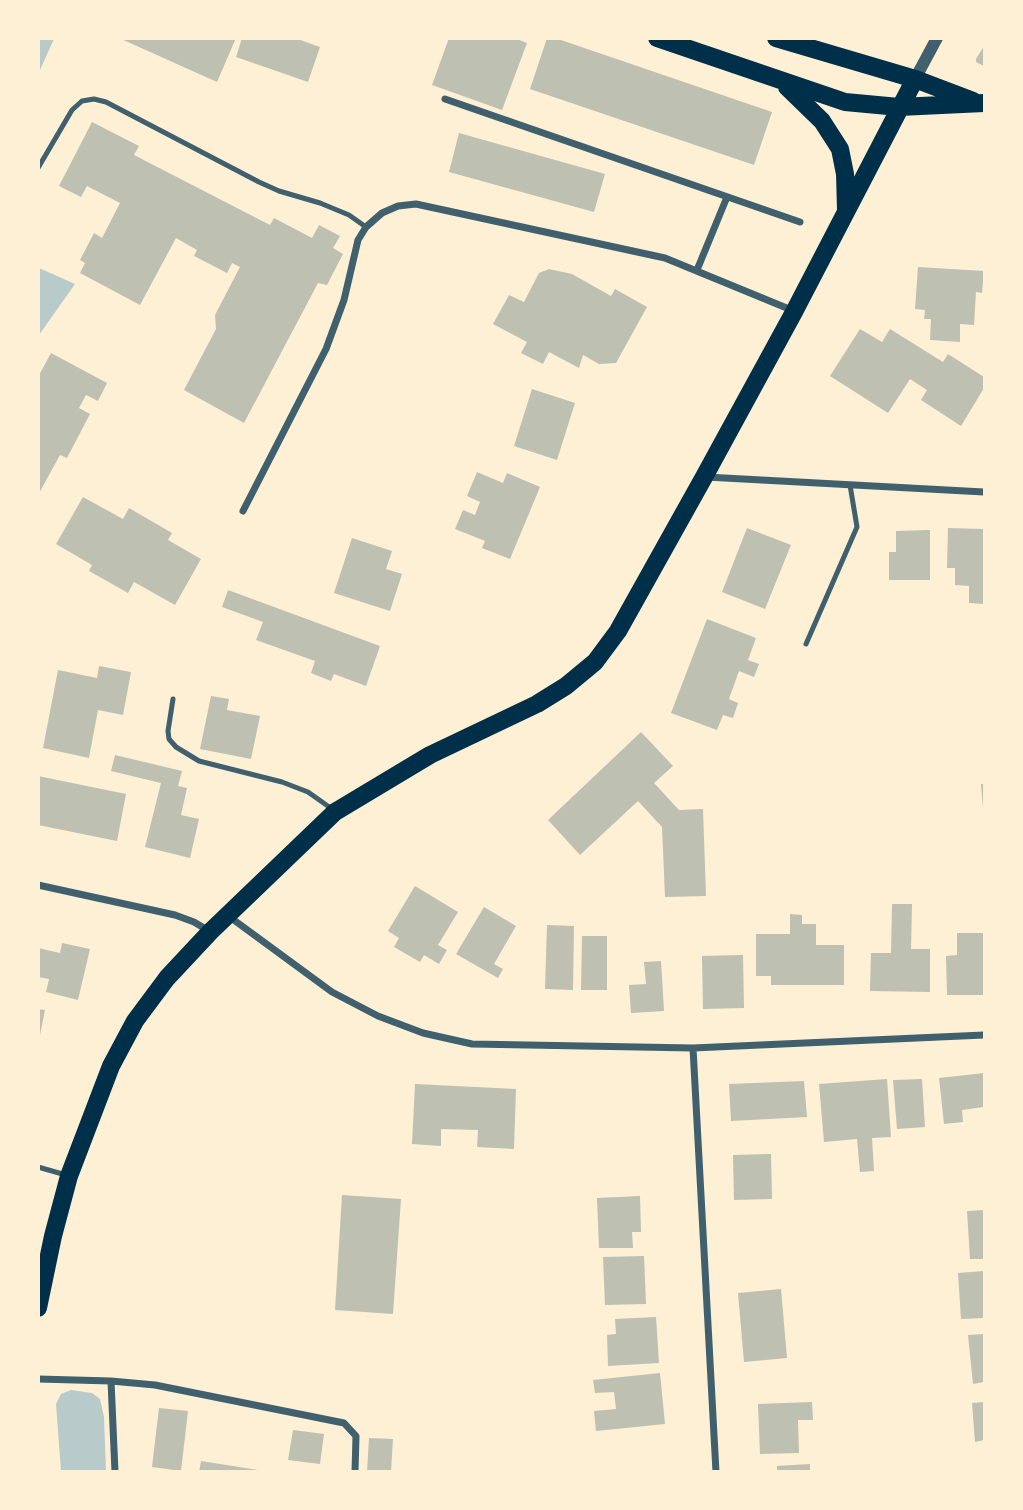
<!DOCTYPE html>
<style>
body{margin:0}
#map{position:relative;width:1023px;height:1510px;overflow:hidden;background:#fdf0d5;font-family:"Sofia Sans Condensed",sans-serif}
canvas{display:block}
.frame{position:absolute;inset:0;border:40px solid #fdf0d5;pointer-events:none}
</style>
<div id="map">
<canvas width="1023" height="1510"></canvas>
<div class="frame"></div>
</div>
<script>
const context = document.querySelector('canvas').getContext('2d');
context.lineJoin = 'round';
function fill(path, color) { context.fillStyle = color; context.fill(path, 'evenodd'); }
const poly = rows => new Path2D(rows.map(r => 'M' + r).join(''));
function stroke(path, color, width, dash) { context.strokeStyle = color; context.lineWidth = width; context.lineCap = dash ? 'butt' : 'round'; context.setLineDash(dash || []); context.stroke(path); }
fill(poly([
 [39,38,54,39,39,72,38,39],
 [39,268,75,284,39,335],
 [71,1390,92,1393,100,1399,104,1417,106,1471,61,1471,56,1404,61,1394]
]), '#b9caca');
fill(poly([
 [119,38,236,38,217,82],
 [242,38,295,38,320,47,308,82,236,57],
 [449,38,514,38,527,43,502,110,432,85],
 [547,38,555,38,772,112,754,165,530,89],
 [984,46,984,66,976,62,976,59],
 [92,122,139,146,134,155,270,225,274,218,312,238,319,225,340,236,333,248,343,254,327,285,318,283,244,423,184,390,216,329,215,315,240,267,232,263,227,273,194,256,197,250,176,238,140,305,80,273,85,263,80,260,94,233,102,238,120,203,87,186,81,197,59,186],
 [459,133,605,174,594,212,449,172],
 [918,267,984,271,982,293,976,292,974,325,960,324,960,342,930,340,931,319,924,319,925,310,915,309],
 [549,269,572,274,611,296,615,289,647,307,616,363,599,364,583,355,579,368,549,352,543,364,521,353,527,342,493,324,509,295,524,302,539,273],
 [860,329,882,342,890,329,943,362,948,354,984,377,984,388,961,426,921,400,927,390,910,379,888,413,830,376],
 [51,353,107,383,98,401,86,395,79,408,90,414,67,458,60,455,38,495,38,377],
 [532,389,575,403,557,460,514,446],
 [477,472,503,483,507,473,540,487,510,559,482,548,485,541,455,529,463,510,475,515,480,502,467,496],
 [83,497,123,519,129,508,172,533,168,540,201,559,175,605,134,582,128,593,89,571,92,565,56,544],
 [747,528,791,545,765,609,722,592],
 [948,528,984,529,984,604,969,603,969,586,955,585,955,568,947,568],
 [930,530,930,580,889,580,889,552,896,552,896,531],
 [352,538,392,551,386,569,402,574,390,611,334,593],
 [228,590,380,646,366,686,334,674,331,681,311,673,315,661,256,640,263,622,222,607],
 [707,619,756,638,748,660,759,664,754,677,739,671,729,699,738,703,733,718,723,715,717,730,671,713],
 [99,666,131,672,123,715,98,710,89,758,43,748,58,670,97,678],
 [211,696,229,699,227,710,260,716,251,759,200,749],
 [641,732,673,766,654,783,679,810,703,809,706,896,665,897,662,827,638,801,580,855,548,820],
 [115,755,182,771,178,786,187,788,181,815,199,819,190,858,145,847,161,783,111,771],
 [38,776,126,794,117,841,38,825],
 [981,784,984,784,984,809,983,809],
 [415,886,458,912,438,945,447,950,439,964,424,955,420,962,394,947,399,938,388,931],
 [892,904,912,904,911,949,930,949,930,992,870,991,871,953,891,953],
 [484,907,516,926,494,964,503,969,498,978,456,954],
 [790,914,802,915,802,924,816,924,816,945,844,945,844,985,771,985,771,976,756,976,756,934,790,934],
 [547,925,574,926,573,990,545,989],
 [957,933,984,933,984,995,947,995,946,956,957,955],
 [582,936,607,936,607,990,581,990],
 [62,943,90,949,78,1000,46,992,49,979,38,977,38,948,60,953],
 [743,955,744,1008,703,1009,702,956],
 [661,961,664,1011,631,1013,629,985,646,984,644,962],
 [38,1009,45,1010,40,1035,38,1035],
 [984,1073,984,1107,962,1110,963,1122,944,1124,939,1078],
 [887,1079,891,1137,872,1138,874,1171,860,1172,857,1139,824,1142,819,1084],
 [922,1079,925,1127,897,1129,893,1080],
 [804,1081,807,1117,731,1121,729,1084],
 [415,1084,516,1089,514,1149,477,1147,478,1130,441,1129,441,1146,412,1144],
 [771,1154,772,1199,734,1200,733,1155],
 [342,1195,401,1199,393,1314,335,1310],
 [640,1196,641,1232,632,1232,633,1248,599,1248,597,1198],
 [984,1210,984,1259,970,1259,967,1211],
 [644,1256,646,1304,605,1305,603,1257],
 [984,1271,984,1318,961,1319,958,1273],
 [781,1289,787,1358,744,1362,738,1293],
 [656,1317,659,1363,608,1366,607,1335,616,1334,615,1319],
 [984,1334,984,1382,973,1384,968,1335],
 [660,1373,665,1424,596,1431,594,1411,616,1409,614,1392,595,1393,593,1380],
 [812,1402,813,1420,798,1420,799,1453,760,1454,758,1404],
 [984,1402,984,1440,975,1442,972,1403],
 [159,1408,188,1411,181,1471,152,1467],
 [293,1430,324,1434,320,1464,288,1460],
 [369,1438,393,1439,391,1472,367,1472],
 [201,1461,258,1470,258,1472,199,1472],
 [810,1464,810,1472,777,1472,777,1466]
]), '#bec0b2');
stroke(poly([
 [38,168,72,110,82,101,94,99,106,102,259,182,279,191,320,203,349,215,366,227],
 [806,644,857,527,850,485],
 [173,699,168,731,169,739,176,747,199,761,282,782,308,792,332,809],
 [38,1167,66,1175]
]), '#3f606c', 5);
stroke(poly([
 [445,99,800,222],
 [697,270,727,197],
 [706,477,984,492],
 [243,511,326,349,344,300,358,240,366,227,382,213,398,206,416,204,665,258,794,311],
 [38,885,175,915,194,922,209,931],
 [227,915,332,992,378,1016,423,1033,472,1044,693,1048,984,1035],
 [693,1048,716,1472],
 [38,1379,111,1381,155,1385,344,1423,356,1436,355,1472],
 [111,1381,115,1472]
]), '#3f606c', 7);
stroke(poly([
 [915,79,937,38]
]), '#3f606c', 12);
stroke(poly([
 [657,38,845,102,899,107,984,103],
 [776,38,915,79,973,101],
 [787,87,822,121,840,149,845,174,846,210],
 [38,1308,53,1236,69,1176,111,1066,135,1021,167,978,210,932,335,812,430,755,537,704,566,686,595,662,618,631,704,477,794,312,915,79]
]), '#003049', 18);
</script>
